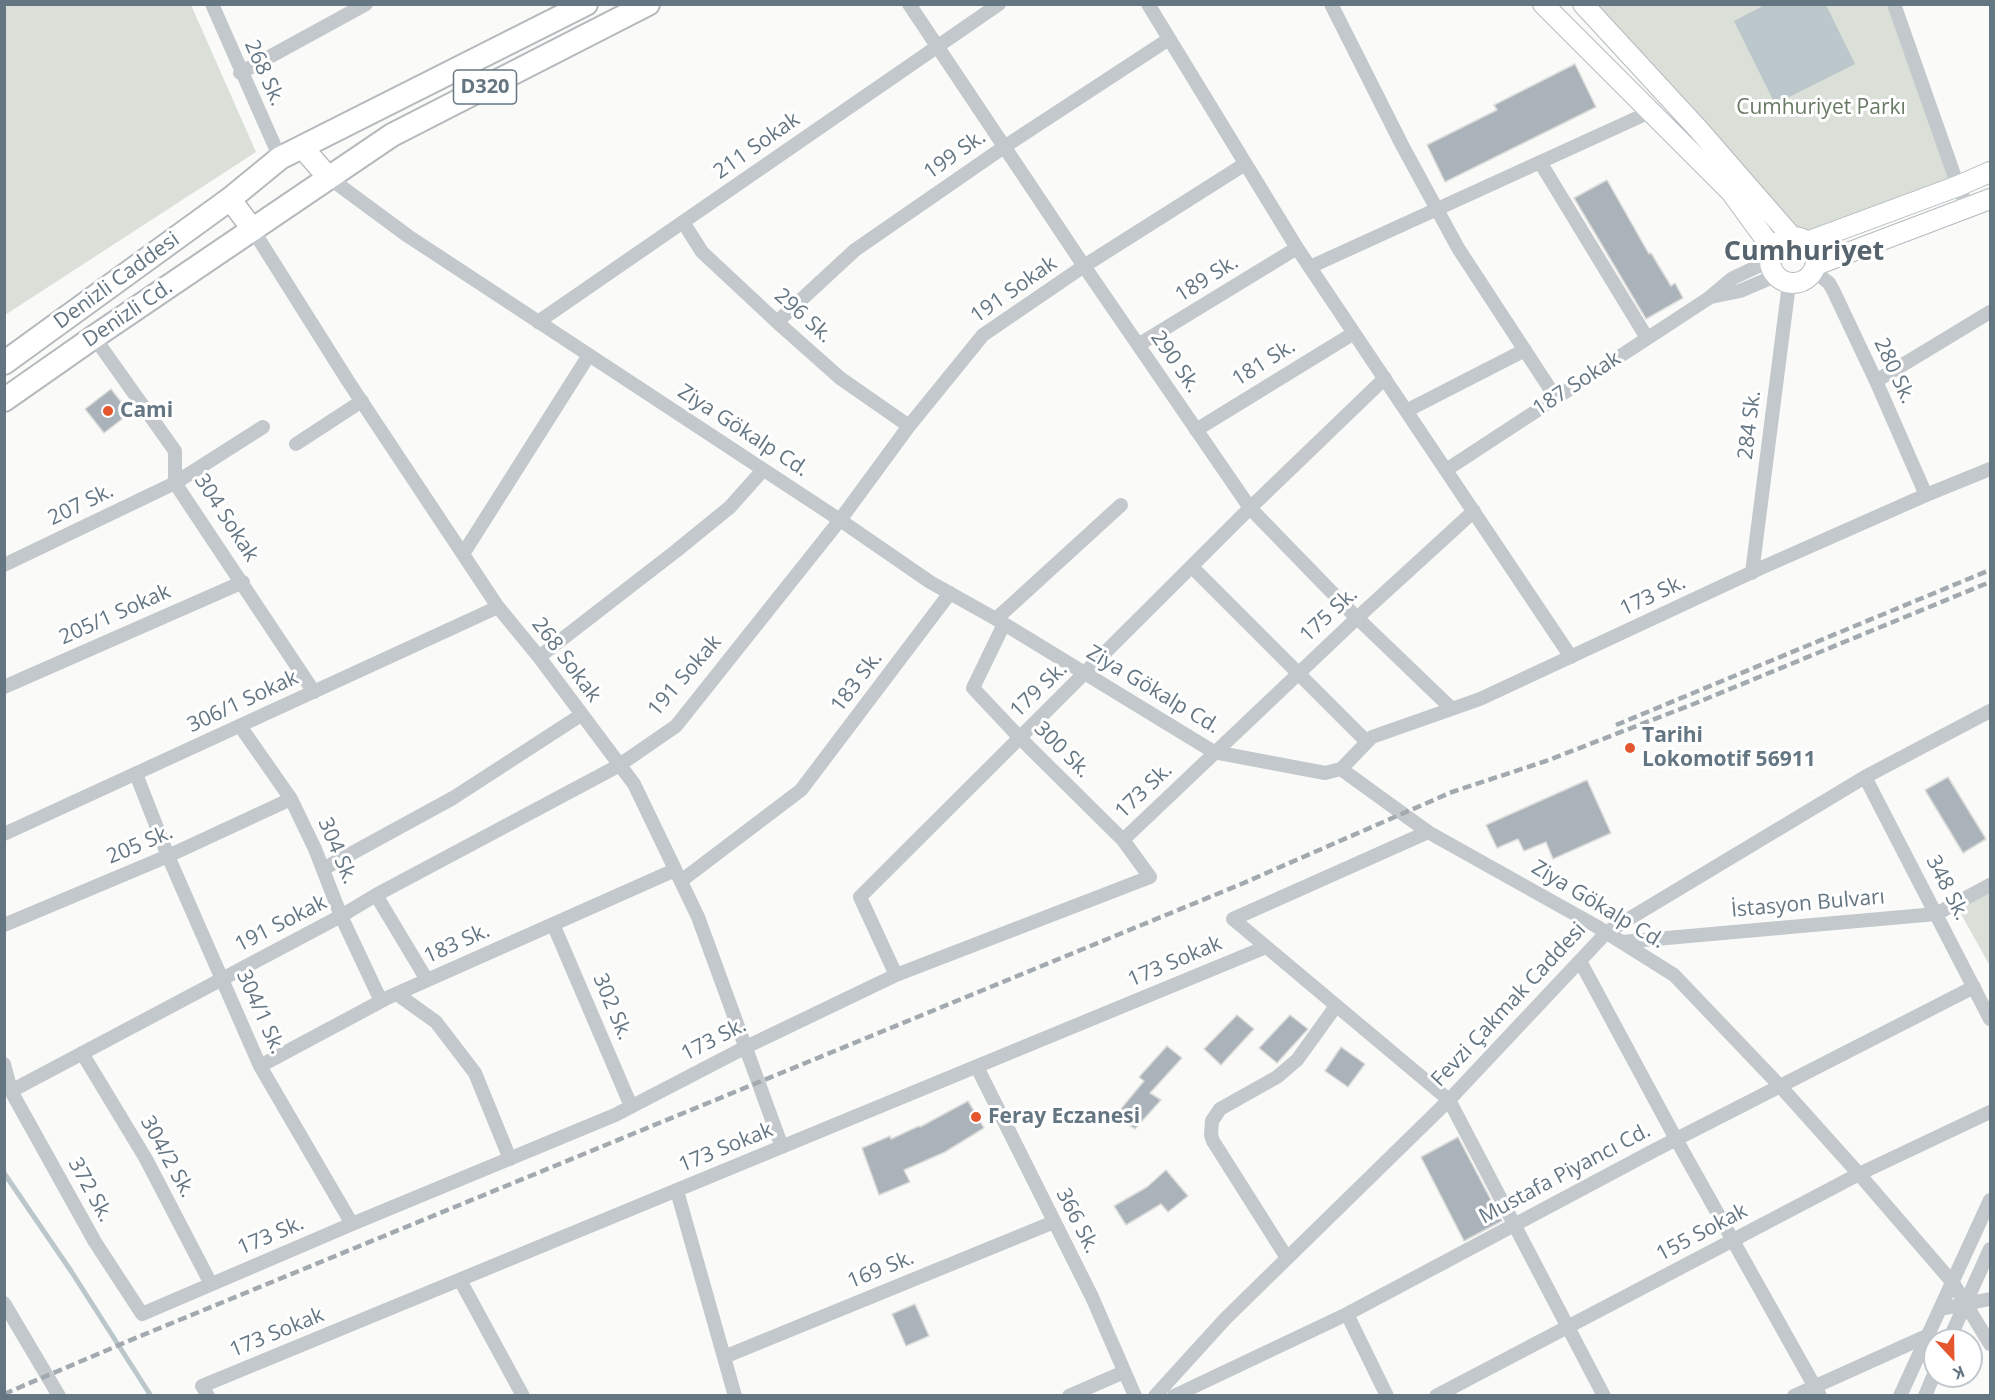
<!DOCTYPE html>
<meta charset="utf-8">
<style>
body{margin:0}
#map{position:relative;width:1995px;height:1400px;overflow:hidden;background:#fafaf8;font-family:"Open Sans",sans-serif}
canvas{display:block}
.frame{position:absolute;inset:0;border:6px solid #657683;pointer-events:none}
.north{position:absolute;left:1923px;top:1328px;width:60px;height:60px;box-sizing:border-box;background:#fff;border:2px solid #c1c8cd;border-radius:50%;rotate:158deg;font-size:16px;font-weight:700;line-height:24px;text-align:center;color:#657683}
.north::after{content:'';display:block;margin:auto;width:21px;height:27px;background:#e4572e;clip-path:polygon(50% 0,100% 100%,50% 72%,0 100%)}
</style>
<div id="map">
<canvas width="1995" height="1400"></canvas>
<div class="frame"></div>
<div class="north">K</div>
</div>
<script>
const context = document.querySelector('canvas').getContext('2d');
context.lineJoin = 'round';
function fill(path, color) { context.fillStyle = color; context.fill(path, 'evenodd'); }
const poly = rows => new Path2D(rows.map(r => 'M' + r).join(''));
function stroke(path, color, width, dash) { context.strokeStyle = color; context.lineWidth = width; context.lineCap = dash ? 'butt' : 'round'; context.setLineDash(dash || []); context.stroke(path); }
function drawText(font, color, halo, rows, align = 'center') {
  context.font = font + ' "Open Sans",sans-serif'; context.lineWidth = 6; context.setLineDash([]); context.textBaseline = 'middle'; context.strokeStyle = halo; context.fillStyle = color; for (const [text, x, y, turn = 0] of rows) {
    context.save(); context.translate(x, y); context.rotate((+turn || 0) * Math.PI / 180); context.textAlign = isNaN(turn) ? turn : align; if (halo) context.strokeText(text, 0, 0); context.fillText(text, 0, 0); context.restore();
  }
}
fill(poly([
 [5,4,191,5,256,152,5,315],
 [1583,5,1894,5,1958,186,1807,242],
 [1990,887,1990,966,1956,905]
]), '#dadfd7');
fill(poly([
 [1767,4,1826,5,1855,64,1775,104,1734,21]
]), '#bbc7cb');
stroke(poly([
 [4,1173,71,1271,151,1396]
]), '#bbc7cb', 5);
const building = poly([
 [1575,64,1596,107,1445,182,1427,145,1497,110,1494,105,1575,64],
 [1607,180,1649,254,1651,253,1671,286,1675,283,1683,298,1646,319,1574,198,1607,180],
 [111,389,130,413,104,433,85,409,111,389],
 [1948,777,1986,839,1963,853,1925,790,1948,777],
 [1587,780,1611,833,1553,859,1546,842,1524,851,1518,839,1497,848,1486,825,1587,780],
 [1237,1015,1254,1029,1221,1065,1204,1049,1237,1015],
 [1290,1015,1308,1029,1277,1063,1259,1048,1290,1015],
 [1167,1046,1182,1058,1150,1093,1161,1100,1135,1129,1115,1116,1144,1081,1139,1077,1167,1046],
 [1341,1047,1365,1064,1348,1087,1325,1071,1341,1047],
 [968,1101,984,1128,945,1152,904,1170,910,1182,879,1195,862,1148,890,1136,891,1139,919,1126,920,1127,968,1101],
 [1458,1137,1502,1221,1464,1241,1421,1157,1458,1137],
 [1166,1170,1188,1196,1168,1212,1161,1204,1126,1225,1114,1206,1147,1187,1166,1170],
 [915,1304,929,1336,906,1346,892,1314,915,1304]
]);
fill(building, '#aab3b9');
stroke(building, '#dcdcda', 1.5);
const secondary = poly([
 [1543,4,1731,192,1772,248],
 [1583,4,1699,130,1792,237],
 '1770 260a23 23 0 1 1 46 0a23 23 0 1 1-46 0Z',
 [1807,242,1958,186,1990,172],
 [1816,265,1990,199]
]);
const primary = poly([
 [302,147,328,177],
 [230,199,253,230]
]);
const trunk = poly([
 [4,363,230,199,280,158,586,4],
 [4,400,94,337,392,135,648,4]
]);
stroke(secondary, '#b3babf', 22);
stroke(primary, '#b5babe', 24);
stroke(trunk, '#b4b9bd', 26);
stroke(poly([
 [212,4,280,158],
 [909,4,1084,266,1250,508,1351,612,1451,708],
 [1148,4,1297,248,1571,657],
 [1331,4,1402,145,1458,248,1556,398],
 [1894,4,1958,186,1968,208],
 [240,73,366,4],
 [1540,162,1647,338],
 [328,177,408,236,840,520,930,582,996,619,1214,752,1325,773,1341,769,1428,832,1596,926,1674,975,1780,1086,1859,1174,1953,1283,1990,1344],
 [683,222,702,252,777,322,840,378,909,426],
 [253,230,348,381,498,607,539,657,634,784,698,917,782,1147],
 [1310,267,1650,112],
 [1814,271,1829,283,1833,290,1876,381,1926,495],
 [1711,297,1740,291,1775,276],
 [538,322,999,4],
 [777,322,855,250,1004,147,1169,39],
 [94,337,175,451,175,483,314,692],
 [1138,345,1297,248],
 [1876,381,1990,312],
 [1406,411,1525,350],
 [1196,430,1354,333],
 [296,444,362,401],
 [1446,470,1709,298,1733,278,1769,261],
 [463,554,589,355],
 [4,565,175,483,263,427],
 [1192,567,1367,742],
 [1752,573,1789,284],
 [996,619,1121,505],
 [1004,624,973,688,1020,738,1123,840],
 [539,657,676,551,730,507,763,470],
 [4,687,243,582],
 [240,726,291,799,315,849,341,916,381,1001],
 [1341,769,1372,737,1480,699,1761,568,1926,495,1990,469],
 [136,774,168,856,260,1066,352,1224],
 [1865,777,1990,1019],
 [1428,832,1233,919,1449,1100,1604,1396],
 [4,834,498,607],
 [323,869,453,798,581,715],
 [681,881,801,790,950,593],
 [376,895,427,980],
 [553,924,631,1106],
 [4,925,168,856,291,799],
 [1622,942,1936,914,1990,885],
 [1580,961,1676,1139,1820,1396],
 [896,975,860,897,1250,508,1385,378],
 [397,994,436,1022,475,1073,510,1159],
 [82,1053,146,1159,211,1284],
 [4,1064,11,1091,341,916,376,895,618,766,676,726,840,520,909,426,983,335,1084,266,1245,164],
 [260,1066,387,998,675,870],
 [977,1067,1092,1297,1135,1396],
 [4,1084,11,1091,95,1242,142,1314,352,1224,615,1115,746,1047,896,975,1150,877,1123,840,1357,618,1474,511],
 [677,1191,735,1396],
 [1287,1258,1213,1141,1211,1135,1212,1121,1220,1109,1277,1077,1297,1060,1336,1006],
 [460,1280,523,1396],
 [4,1303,59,1396],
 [1941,1309,1990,1299],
 [1347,1314,1387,1396],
 [1949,1340,1990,1249],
 [724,1357,1054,1222],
 [208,1396,202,1386,1266,947],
 [1069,1396,1124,1372],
 [1155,1396,1226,1318,1449,1100,1607,932,1865,777,1990,711],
 [1174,1396,1347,1314,1655,1150,1974,987],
 [1436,1396,1859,1174,1990,1112],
 [1794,1396,1929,1335],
 [1900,1396,1990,1200],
 [1925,1396,1935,1372]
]), '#c3c8cc', 14);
stroke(secondary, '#fff', 20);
stroke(primary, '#fff', 21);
stroke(trunk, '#fff', 22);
stroke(poly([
 [1616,725,1990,570],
 [4,1394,138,1337,1239,885,1452,792,1546,761,1696,703,1990,582]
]), '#a2aab0', 4.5, [9, 4.5]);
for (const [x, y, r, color] of [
 [108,411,6,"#e4572e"],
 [1630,748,6,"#e4572e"],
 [976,1117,6,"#e4572e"]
]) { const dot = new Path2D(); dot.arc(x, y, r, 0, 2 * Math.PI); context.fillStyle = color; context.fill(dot); stroke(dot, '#fff', 2); }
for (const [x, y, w] of [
 [485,87,63]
]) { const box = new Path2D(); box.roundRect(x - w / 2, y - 17, w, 34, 4.5); context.fillStyle = '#fff'; context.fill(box); stroke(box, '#657683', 1.5); }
drawText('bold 20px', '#657683', null, [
 ["D320",485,87]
]);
drawText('21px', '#657683', '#fff', [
 ["268 Sk.",264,73,66],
 ["211 Sokak",757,146,-35],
 ["199 Sk.",955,155,-35],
 ["189 Sk.",1207,279,-32],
 ["Denizli Caddesi",117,281,-36],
 ["191 Sokak",1014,290,-35],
 ["Denizli Cd.",128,314,-34],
 ["296 Sk.",803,316,42],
 ["290 Sk.",1175,362,55],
 ["181 Sk.",1264,363,-32],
 ["280 Sk.",1894,371,65],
 ["187 Sokak",1577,384,-33],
 ["284 Sk.",1750,425,-83],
 ["Ziya Gökalp Cd.",743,431,33],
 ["207 Sk.",81,505,-26],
 ["304 Sokak",226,518,57],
 ["173 Sk.",1653,596,-25],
 ["205/1 Sokak",115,615,-24],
 ["175 Sk.",1329,615,-43],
 ["268 Sokak",566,660,53],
 ["191 Sokak",685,676,-49],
 ["183 Sk.",857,682,-53],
 ["179 Sk.",1039,690,-44],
 ["Ziya Gökalp Cd.",1153,690,31],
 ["306/1 Sokak",243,702,-25],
 ["300 Sk.",1062,750,45],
 ["173 Sk.",1144,791,-44],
 ["205 Sk.",140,845,-23],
 ["304 Sk.",337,851,67],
 ["348 Sk.",1947,888,63],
 ["İstasyon Bulvarı",1808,904,-5],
 ["Ziya Gökalp Cd.",1598,905,31],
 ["191 Sokak",281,924,-27],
 ["183 Sk.",457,944,-24],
 ["173 Sokak",1175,962,-23],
 ["Fevzi Çakmak Caddesi",1509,1005,-47],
 ["302 Sk.",612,1007,67],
 ["304/1 Sk.",260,1012,66],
 ["173 Sk.",714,1040,-27],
 ["173 Sokak",726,1148,-22],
 ["304/2 Sk.",167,1157,61],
 ["Mustafa Piyancı Cd.",1565,1174,-28],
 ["372 Sk.",90,1190,61],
 ["366 Sk.",1077,1221,63],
 ["155 Sokak",1702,1233,-28],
 ["173 Sk.",271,1236,-23],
 ["169 Sk.",881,1270,-22],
 ["173 Sokak",277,1333,-22]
]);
drawText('21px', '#687a64', '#fff', [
 ["Cumhuriyet Parkı",1821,108]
]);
drawText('bold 21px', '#657683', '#fff', [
 ["Cami",120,411],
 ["Tarihi",1642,736],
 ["Lokomotif 56911",1642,760],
 ["Feray Eczanesi",988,1117]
], 'left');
drawText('bold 27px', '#57646e', '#fff', [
 ["Cumhuriyet",1804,252]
]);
</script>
